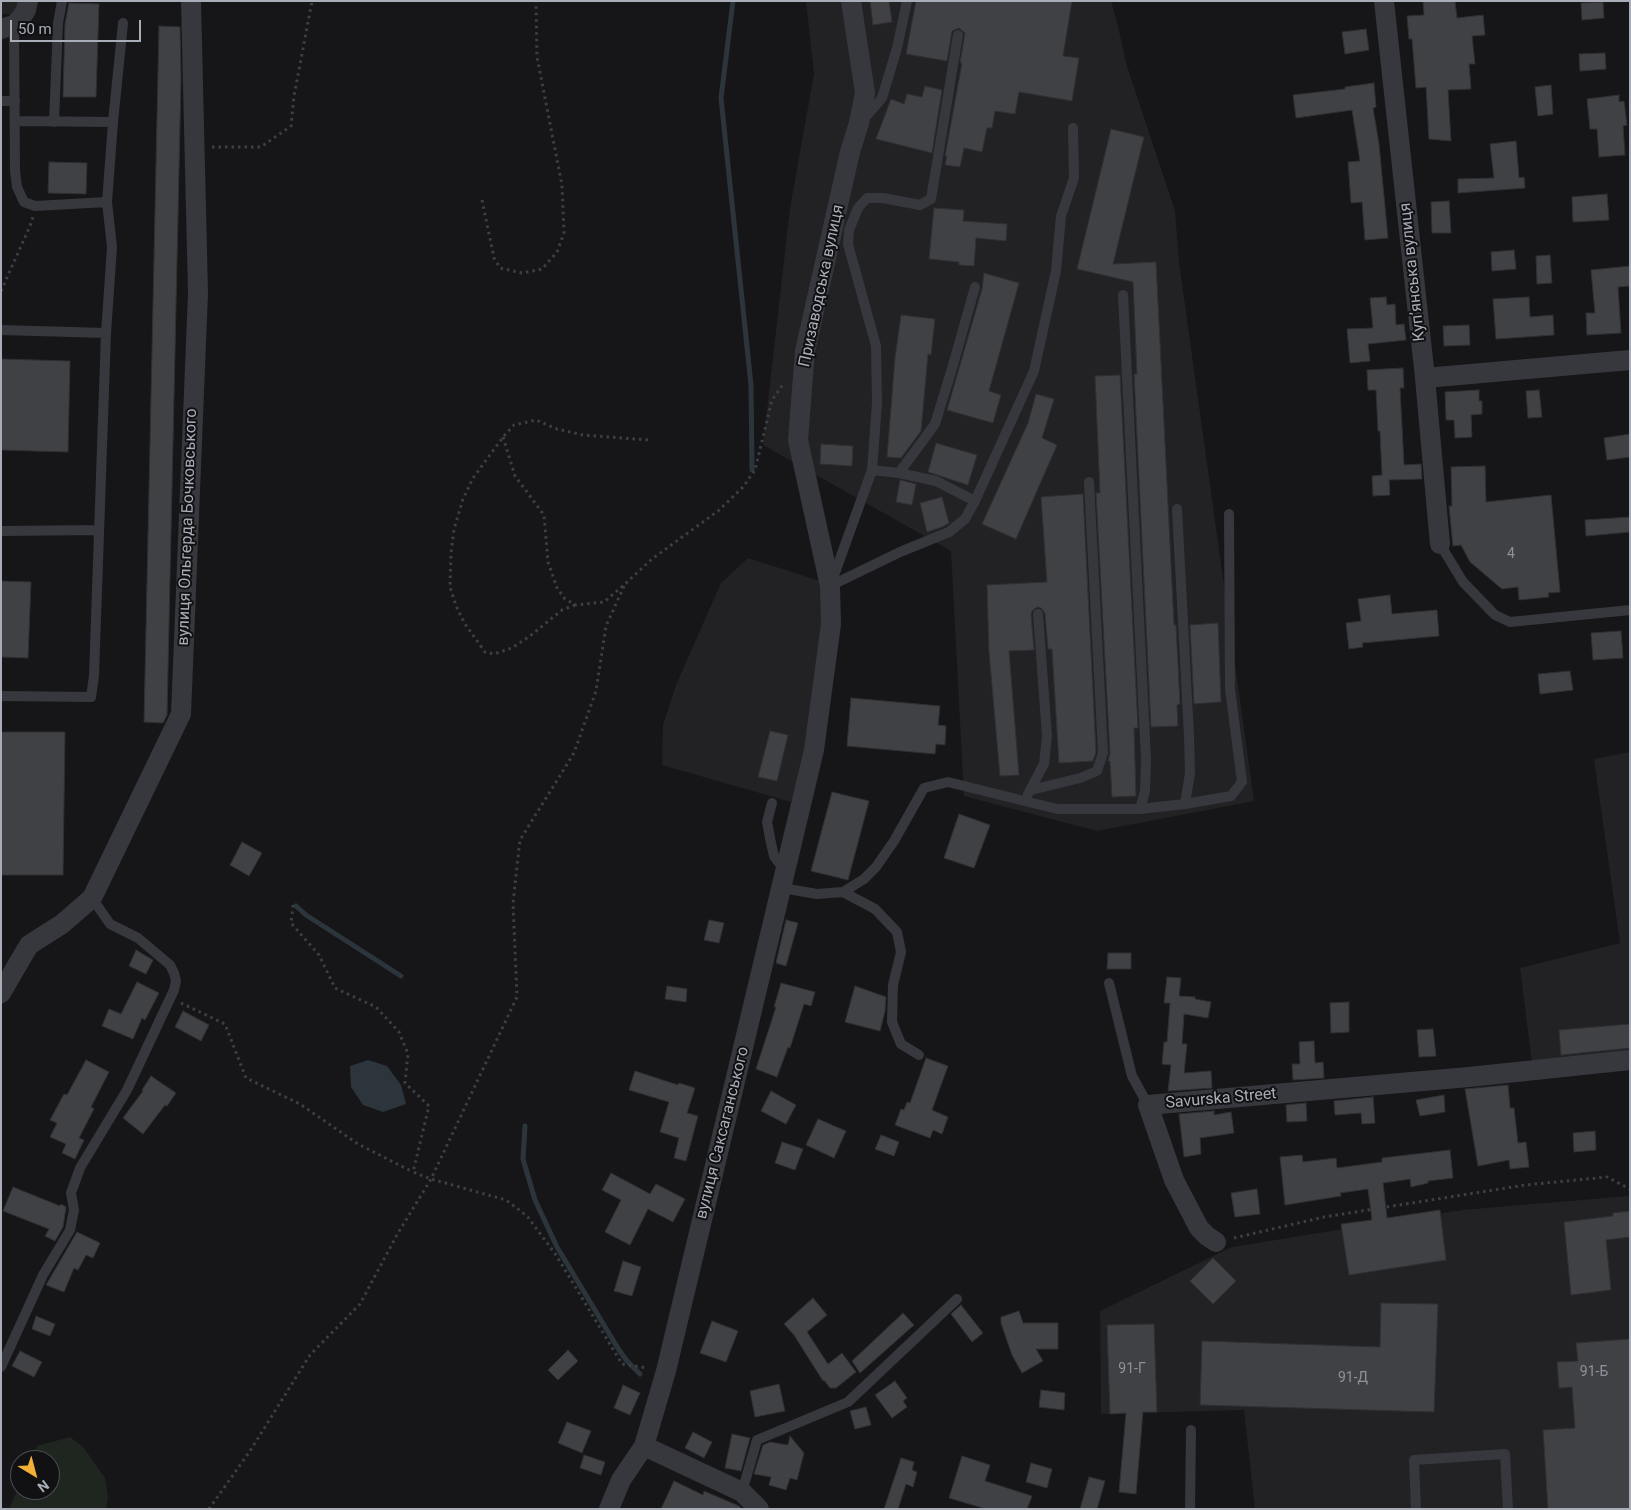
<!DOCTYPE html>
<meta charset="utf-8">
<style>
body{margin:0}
#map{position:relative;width:1631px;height:1510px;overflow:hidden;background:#161618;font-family:Roboto,sans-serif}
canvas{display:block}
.frame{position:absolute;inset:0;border:2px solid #a8adb8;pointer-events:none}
.north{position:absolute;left:10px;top:1450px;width:50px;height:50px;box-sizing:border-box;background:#111113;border:1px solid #4d4f55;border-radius:50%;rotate:143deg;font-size:14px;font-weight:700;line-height:20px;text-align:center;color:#a8adb8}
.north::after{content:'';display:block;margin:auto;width:18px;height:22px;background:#f2b134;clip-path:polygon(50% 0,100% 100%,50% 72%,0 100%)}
.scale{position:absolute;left:10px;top:20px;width:131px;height:22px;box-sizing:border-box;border:2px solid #a8adb8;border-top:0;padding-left:6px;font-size:15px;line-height:18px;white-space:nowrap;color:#a8adb8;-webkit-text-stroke:4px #111113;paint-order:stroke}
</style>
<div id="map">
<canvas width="1631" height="1510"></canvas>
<div class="frame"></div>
<div class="north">N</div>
<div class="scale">50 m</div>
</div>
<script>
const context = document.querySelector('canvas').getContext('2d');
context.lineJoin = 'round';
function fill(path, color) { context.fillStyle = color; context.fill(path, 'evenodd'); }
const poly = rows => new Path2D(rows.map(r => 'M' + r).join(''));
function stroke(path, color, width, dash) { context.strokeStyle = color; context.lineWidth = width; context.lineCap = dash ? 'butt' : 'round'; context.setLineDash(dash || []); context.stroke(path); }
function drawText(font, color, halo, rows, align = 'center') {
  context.font = font + ' Roboto,sans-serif'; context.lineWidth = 4; context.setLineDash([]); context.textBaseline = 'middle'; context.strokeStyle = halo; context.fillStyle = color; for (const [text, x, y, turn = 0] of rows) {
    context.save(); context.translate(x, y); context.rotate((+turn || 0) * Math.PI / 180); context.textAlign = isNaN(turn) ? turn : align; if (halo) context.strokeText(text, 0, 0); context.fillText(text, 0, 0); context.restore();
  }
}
fill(poly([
 [1,1,19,1,18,14,1,14],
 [806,1,1111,1,1118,26,1126,63,1175,211,1179,262,1254,801,1097,831,964,796,951,551,763,445,790,208,814,74],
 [748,558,826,583,811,737,791,802,662,765,663,725,676,685,721,583],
 [1630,752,1630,1054,1532,1063,1520,968,1620,943,1594,759],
 [1630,1196,1630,1509,1255,1509,1244,1410,1101,1414,1100,1311,1232,1247,1462,1210]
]), '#222225');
fill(poly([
 [70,1437,84,1448,105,1478,108,1497,106,1509,9,1509,20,1484,20,1490,50,1490,50,1460,31,1460,37,1446]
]), '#1e261f');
fill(poly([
 [368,1060,387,1066,401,1085,406,1104,383,1112,363,1105,351,1087,350,1066]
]), '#2c353c');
stroke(poly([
 [733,1,721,98,751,385,752,470],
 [296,906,306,915,401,976],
 [525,1126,523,1159,535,1200,557,1247,619,1350,627,1361,640,1374]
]), '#2c353c', 5);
const building = poly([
 [870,1,889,1,892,22,873,25,870,1],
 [916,1,1072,1,1063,56,1079,58,1072,101,1019,92,1015,114,995,111,992,128,987,128,982,152,964,148,960,167,945,165,947,156,945,156,962,63,960,63,965,33,959,28,952,31,947,61,906,54,916,1],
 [1423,1,1455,1,1457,18,1483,15,1485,35,1472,36,1475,64,1469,64,1471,89,1448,90,1451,141,1429,139,1426,87,1416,88,1412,39,1409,39,1407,16,1424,15,1423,1],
 [1603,2,1604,18,1582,20,1581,3,1603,2],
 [69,3,99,4,96,97,63,97,65,24,69,3],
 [159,26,180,27,181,78,167,715,163,723,144,722,159,26],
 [1366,29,1369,50,1345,54,1342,32,1366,29],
 [1605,53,1606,69,1580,71,1579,54,1605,53],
 [1374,83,1376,107,1373,108,1379,144,1388,238,1365,240,1362,202,1351,203,1348,162,1360,161,1352,110,1296,118,1293,95,1345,89,1345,87,1374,83],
 [1551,85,1553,114,1538,116,1535,87,1551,85],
 [925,86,942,90,932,153,876,139,891,99,904,104,907,94,922,97,925,86],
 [1619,95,1619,102,1624,101,1627,125,1623,126,1625,155,1599,157,1597,129,1590,129,1587,99,1619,95],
 [1111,129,1144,137,1113,264,1156,262,1174,625,1176,625,1180,704,1177,705,1178,726,1151,727,1134,374,1137,374,1133,282,1077,269,1111,129],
 [1516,141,1519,178,1524,177,1525,188,1458,193,1458,179,1494,178,1490,144,1516,141],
 [49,162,87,163,86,194,48,193,49,162],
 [1607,194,1609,220,1573,222,1572,197,1607,194],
 [1449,201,1451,233,1432,233,1431,202,1449,201],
 [934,208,964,210,963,221,1007,224,1006,241,976,238,974,266,959,265,959,262,929,259,934,208],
 [1514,250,1516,269,1492,271,1491,252,1514,250],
 [1550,255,1552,283,1537,284,1536,256,1550,255],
 [1630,266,1630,286,1618,287,1621,333,1587,335,1586,313,1595,313,1591,270,1630,266],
 [984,273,1019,283,989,391,1001,395,993,423,947,410,982,289,984,273],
 [1386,297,1387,305,1395,304,1396,325,1404,324,1406,340,1368,344,1370,361,1350,363,1347,329,1373,328,1370,298,1386,297],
 [1529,297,1530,317,1553,315,1554,335,1496,339,1493,299,1529,297],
 [901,315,935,319,931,355,928,354,921,431,901,458,887,457,895,358,901,315],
 [1469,325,1470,345,1444,346,1443,326,1469,325],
 [1,359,70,361,68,452,1,450,1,359],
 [1403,368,1404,388,1400,388,1404,465,1421,464,1422,479,1389,480,1390,495,1373,496,1372,476,1382,475,1380,431,1378,431,1376,390,1368,390,1367,370,1403,368],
 [1120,375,1138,728,1134,728,1136,796,1112,797,1110,761,1108,761,1110,753,1096,493,1100,493,1095,376,1120,375],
 [1479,390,1479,401,1482,401,1482,414,1471,415,1472,437,1455,438,1454,420,1446,420,1445,392,1479,390],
 [1539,390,1542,417,1528,418,1526,391,1539,390],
 [1036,394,1054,399,1042,438,1057,445,1016,539,982,524,1028,423,1036,394],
 [1630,434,1630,457,1607,460,1604,438,1630,434],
 [936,443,977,455,968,485,928,472,936,443],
 [821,444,853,446,852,466,820,464,821,444],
 [1485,466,1486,502,1551,495,1560,592,1548,593,1549,597,1519,600,1518,587,1502,589,1470,562,1461,545,1453,546,1449,506,1452,506,1451,467,1485,466],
 [900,480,916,484,912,505,896,502,900,480],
 [1083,494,1096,752,1093,761,1059,763,1052,649,1048,649,1045,613,1041,608,1037,607,1032,611,1031,614,1034,650,1009,651,1019,775,1000,776,989,652,987,585,1047,582,1041,497,1083,494],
 [942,497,949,523,942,527,927,532,920,503,942,497],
 [1630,517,1630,532,1586,536,1585,520,1630,517],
 [1,581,31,582,28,658,1,657,1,581],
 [1390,595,1392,614,1437,610,1439,636,1362,643,1363,647,1349,649,1346,623,1361,621,1358,599,1390,595],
 [1218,623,1221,702,1194,704,1190,625,1218,623],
 [1621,631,1623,658,1593,660,1591,633,1621,631],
 [1570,671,1573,690,1540,694,1538,674,1570,671],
 [851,698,940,706,938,725,946,726,945,745,936,744,935,754,847,746,851,698],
 [770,731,788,735,777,781,758,777,770,731],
 [1,732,65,732,63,875,1,875,1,732],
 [832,792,869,801,848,880,811,871,832,792],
 [959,814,990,825,974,868,944,858,959,814],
 [242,842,262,853,249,876,230,865,242,842],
 [709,920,724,923,719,943,704,940,709,920],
 [786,920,798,923,786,966,776,963,786,920],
 [136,950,153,960,146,974,129,966,136,950],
 [1108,953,1131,953,1131,969,1107,969,1108,953],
 [1167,977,1181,978,1179,996,1195,997,1195,999,1211,1002,1208,1018,1184,1014,1182,1044,1187,1044,1184,1073,1211,1071,1212,1088,1168,1091,1171,1065,1162,1064,1164,1042,1167,1042,1170,1003,1164,1003,1167,977],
 [137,982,159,993,145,1020,142,1018,133,1039,102,1026,109,1009,121,1014,137,982],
 [781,983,815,992,811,1006,804,1004,790,1048,788,1047,777,1077,756,1069,776,1007,774,1007,781,983],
 [667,986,687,989,686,1002,665,999,667,986],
 [855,986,886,997,885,1011,880,1031,845,1022,855,986],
 [1349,1002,1349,1032,1331,1033,1330,1003,1349,1002],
 [183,1011,209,1025,201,1041,175,1027,183,1011],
 [1630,1024,1630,1048,1561,1055,1559,1030,1630,1024],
 [1433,1029,1436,1056,1419,1057,1417,1030,1433,1029],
 [1314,1041,1315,1063,1323,1062,1324,1078,1293,1080,1292,1064,1300,1064,1299,1042,1314,1041],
 [926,1058,948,1066,932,1110,948,1117,942,1134,933,1130,930,1138,895,1125,901,1109,904,1110,907,1102,910,1103,926,1058],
 [86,1060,109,1072,91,1107,94,1109,79,1138,84,1140,75,1159,62,1153,66,1144,50,1137,57,1123,50,1120,64,1094,67,1095,86,1060],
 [635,1071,678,1085,679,1083,695,1088,687,1113,698,1116,686,1161,674,1158,679,1138,660,1132,669,1102,629,1090,635,1071],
 [151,1076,176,1093,167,1106,165,1105,143,1134,123,1118,143,1091,142,1090,151,1076],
 [1508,1085,1510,1108,1514,1108,1518,1143,1526,1142,1529,1167,1510,1169,1509,1160,1478,1166,1465,1089,1508,1085],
 [771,1091,796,1105,786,1124,761,1111,771,1091],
 [1444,1095,1445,1112,1420,1116,1416,1100,1444,1095],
 [1373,1097,1375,1123,1362,1124,1361,1113,1335,1115,1334,1101,1373,1097],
 [1306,1103,1307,1121,1287,1122,1286,1105,1306,1103],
 [1214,1111,1214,1115,1231,1112,1234,1133,1200,1138,1201,1154,1184,1157,1179,1114,1214,1111],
 [818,1119,846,1131,834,1158,806,1145,818,1119],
 [1595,1131,1596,1150,1574,1152,1573,1133,1595,1131],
 [881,1135,899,1142,894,1156,875,1149,881,1135],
 [782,1142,803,1149,795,1170,775,1163,782,1142],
 [1450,1150,1453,1178,1428,1181,1428,1183,1411,1187,1410,1179,1383,1183,1387,1218,1440,1210,1446,1260,1349,1275,1341,1224,1372,1220,1368,1189,1340,1193,1341,1196,1285,1205,1280,1157,1302,1155,1303,1162,1336,1158,1337,1168,1382,1162,1382,1158,1450,1150],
 [611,1173,650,1194,656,1184,685,1199,673,1222,648,1209,630,1245,605,1232,621,1200,602,1190,611,1173],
 [13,1187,60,1206,61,1204,66,1207,63,1227,55,1241,45,1236,49,1229,3,1211,13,1187],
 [1257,1189,1260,1214,1235,1217,1231,1193,1257,1189],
 [1630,1211,1630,1237,1606,1240,1611,1290,1571,1295,1564,1222,1613,1216,1613,1213,1630,1211],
 [77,1232,100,1243,93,1258,86,1255,78,1270,74,1268,64,1292,46,1285,77,1232],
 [1213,1258,1236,1281,1213,1304,1190,1281,1213,1258],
 [623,1261,641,1267,632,1296,614,1291,623,1261],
 [813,1298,827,1315,807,1332,828,1364,842,1353,856,1372,836,1388,830,1388,824,1380,823,1381,794,1335,784,1324,813,1298],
 [1381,1303,1438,1304,1434,1412,1200,1405,1202,1341,1380,1347,1381,1303],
 [961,1305,983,1333,972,1342,951,1314,961,1305],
 [1019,1311,1023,1323,1058,1323,1058,1349,1036,1349,1043,1361,1022,1373,1012,1355,1001,1323,1001,1317,1019,1311],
 [903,1313,914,1325,860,1373,852,1361,903,1313],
 [36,1316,55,1324,50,1336,32,1329,36,1316],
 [712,1321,738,1331,726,1362,700,1353,712,1321],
 [1154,1324,1157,1412,1143,1412,1136,1494,1119,1492,1126,1413,1110,1414,1107,1325,1154,1324],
 [1630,1339,1630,1509,1548,1509,1543,1430,1575,1428,1572,1387,1559,1388,1557,1362,1578,1361,1576,1343,1630,1339],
 [568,1350,578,1361,558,1380,548,1370,568,1350],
 [20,1351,42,1362,34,1377,12,1366,20,1351],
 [895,1381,907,1398,903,1401,907,1407,892,1418,875,1395,895,1381],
 [779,1384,785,1411,755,1417,750,1391,779,1384],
 [623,1385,640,1393,630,1415,614,1408,623,1385],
 [1041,1390,1065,1393,1064,1410,1039,1407,1041,1390],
 [866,1407,871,1425,855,1429,850,1411,866,1407],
 [567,1422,591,1431,582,1453,558,1443,567,1422],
 [693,1432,712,1442,704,1458,685,1448,693,1432],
 [732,1434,750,1438,741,1471,725,1468,732,1434],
 [790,1436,804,1453,797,1480,790,1478,786,1490,769,1485,771,1477,754,1474,763,1445,770,1442,788,1445,790,1436],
 [584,1455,605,1462,601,1475,580,1468,584,1455],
 [962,1456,990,1465,985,1481,1032,1496,1027,1509,986,1509,949,1498,962,1456],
 [901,1458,914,1462,912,1470,917,1472,913,1487,906,1484,898,1509,884,1509,901,1458],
 [1031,1463,1052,1469,1047,1488,1026,1482,1031,1463],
 [1089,1477,1105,1481,1097,1509,1080,1509,1089,1477],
 [674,1481,703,1495,704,1491,739,1506,742,1509,661,1509,674,1481]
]);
fill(building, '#404145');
stroke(building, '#303034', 1);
stroke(poly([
 [212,147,261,147,291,126,294,96,312,1],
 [482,200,494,258,500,268,522,273,542,269,557,252,564,233,562,185,537,57,536,1],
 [1,291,30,226,33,217],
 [503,437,515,476,544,515,548,562,557,588,565,599,576,605,604,602,625,584,652,559,718,511,743,487,755,470,772,400,784,383],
 [575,605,562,610,530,636,512,648,494,654,485,652,465,624,456,606,450,587,451,553,454,529,463,499,473,478,503,437,514,425,536,420,557,429,583,435,648,440],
 [293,905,291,923,319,955,335,988,376,1007,399,1032,408,1054,405,1083,429,1106,413,1172,431,1179,506,1200,527,1216,556,1255,622,1364,648,1368],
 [181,1003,225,1024,246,1078,300,1104,358,1144,413,1172],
 [1234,1238,1324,1217,1525,1185,1607,1177,1630,1189],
 [209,1509,250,1451,310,1355,360,1304,398,1233,431,1179,517,997,513,903,520,840,574,753,596,691,606,626,625,584]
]), '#3d3f44', 3, [2.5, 4]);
stroke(poly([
 [1,101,15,101],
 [863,120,882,98,897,48,907,1],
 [15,121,113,122],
 [54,122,58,23,62,1],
 [107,202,113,122,123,23],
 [1123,295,1146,759,1145,791,1140,809],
 [1,330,106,333],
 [872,470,899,473,936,481,975,501],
 [899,473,935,424,951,372,975,287],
 [1177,509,1189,736,1190,773,1185,804],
 [1,531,99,530],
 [1440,544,1463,582,1495,615,1510,622,1630,610],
 [832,581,872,470,877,403,876,346,848,244,849,230,858,208,867,198,883,198,920,205,931,199,958,35],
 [830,586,900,552,949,532,965,519,975,501,1034,371,1056,271,1061,216,1074,178,1073,128],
 [1,696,91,697,94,676,106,333,112,247,107,202,35,206,24,202,17,187,15,171,14,25],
 [1031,790,1080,778,1097,771,1103,753,1089,482],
 [1028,794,1044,764,1047,736,1038,614],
 [772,803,767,822,771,843,774,856,784,870],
 [782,888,817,894,843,892,864,879,876,867,894,841,924,788,948,782,1057,809,1140,809,1185,804,1231,796,1242,782,1230,689,1229,514],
 [843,892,875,909,897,932,901,952,893,985,892,1022,901,1044,919,1055],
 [1109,983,1132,1076,1148,1105],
 [1,1367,43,1275,70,1230,74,1210,71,1193,80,1168,127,1090,174,990,176,981,174,973,170,965,138,938,110,924,92,898],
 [742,1492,757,1440,848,1402,957,1299],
 [1190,1509,1191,1430],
 [1416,1509,1414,1460,1505,1454,1508,1509]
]), '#37383d', 10);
stroke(poly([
 [1384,1,1425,378,1440,544],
 [1,29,14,25,21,18,26,10,28,1],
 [1425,378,1630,360],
 [1,993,29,945,62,924,92,898,181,714,198,293,191,1],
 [1216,1242,1207,1236,1199,1228,1174,1180,1148,1105,1469,1077,1630,1060],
 [644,1446,742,1492,759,1509],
 [609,1509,621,1480,644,1446,666,1371,814,750,831,624,830,586,798,440,805,351,850,152,859,123,865,93,851,1]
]), '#37383d', 20);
drawText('14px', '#8e929b', null, [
 ["4",1511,554],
 ["91-Г",1132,1369],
 ["91-Б",1594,1372],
 ["91-Д",1353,1378]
]);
drawText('16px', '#a8adb8', '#111113', [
 ["Купʼянська вулиця",1413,272,-96],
 ["Призаводська вулиця",822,286,-78],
 ["вулиця Ольгерда Бочковського",188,527,-88],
 ["Savurska Street",1221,1099,-5],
 ["вулиця Саксаганського",723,1133,-76]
]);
</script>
